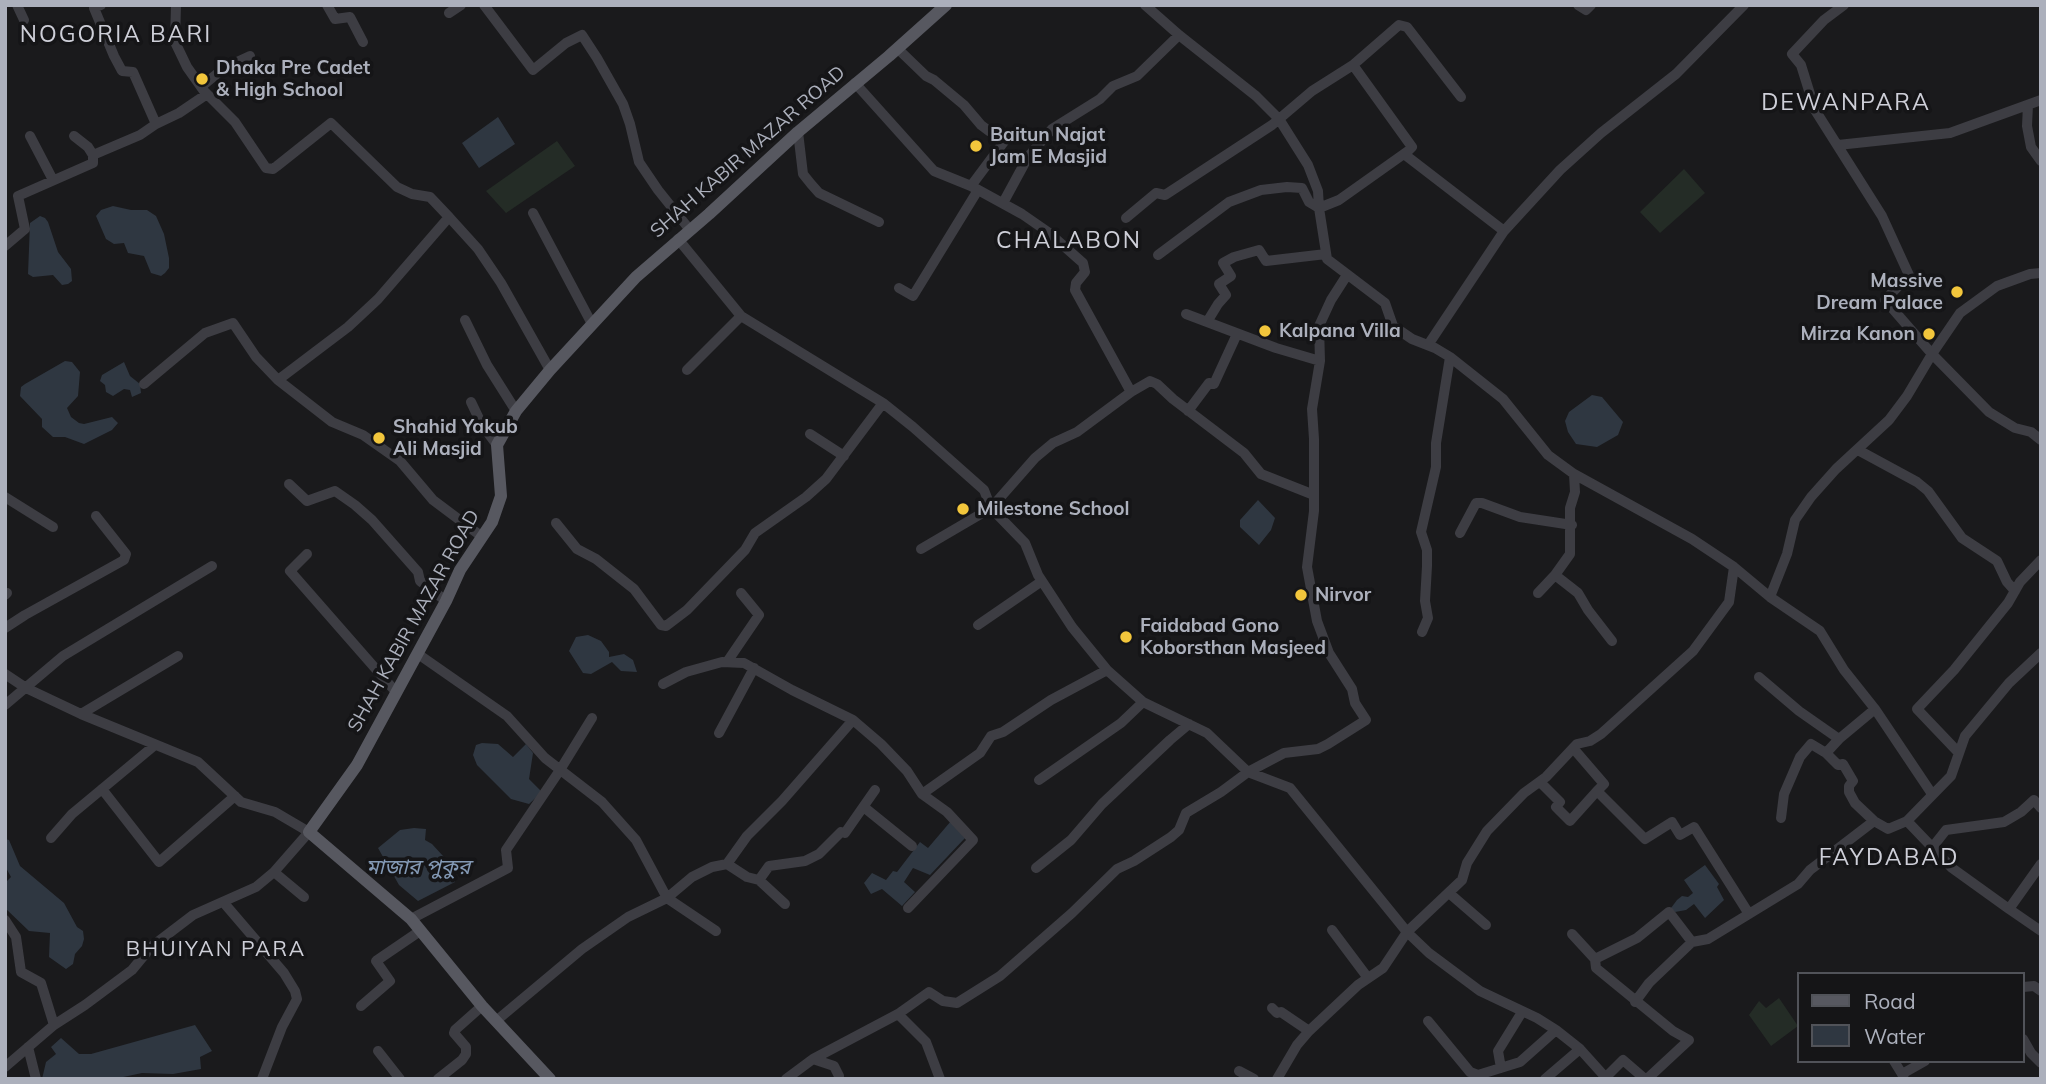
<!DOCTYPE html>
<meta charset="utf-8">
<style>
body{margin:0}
#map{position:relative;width:2046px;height:1084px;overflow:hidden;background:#1a1a1c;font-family:Mulish,sans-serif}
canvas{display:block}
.frame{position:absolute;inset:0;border:7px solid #acb0bc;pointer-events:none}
.legend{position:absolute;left:1797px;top:972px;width:228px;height:91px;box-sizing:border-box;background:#151517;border:2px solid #515359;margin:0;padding:9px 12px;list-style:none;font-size:21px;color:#acb0bc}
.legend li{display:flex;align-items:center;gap:14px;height:35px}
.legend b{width:35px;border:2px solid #515359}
</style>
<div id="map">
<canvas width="2046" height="1084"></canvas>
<div class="frame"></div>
<ul class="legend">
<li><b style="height:9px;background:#575860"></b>Road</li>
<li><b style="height:19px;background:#2f3741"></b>Water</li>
</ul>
</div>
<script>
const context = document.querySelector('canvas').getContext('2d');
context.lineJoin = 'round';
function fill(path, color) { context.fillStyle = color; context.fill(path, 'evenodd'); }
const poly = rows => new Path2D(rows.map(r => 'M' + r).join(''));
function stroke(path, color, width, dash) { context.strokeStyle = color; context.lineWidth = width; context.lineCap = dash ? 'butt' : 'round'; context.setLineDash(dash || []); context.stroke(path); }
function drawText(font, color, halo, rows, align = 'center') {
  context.font = font + ' Mulish,"Noto Sans Bengali",sans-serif'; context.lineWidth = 7; context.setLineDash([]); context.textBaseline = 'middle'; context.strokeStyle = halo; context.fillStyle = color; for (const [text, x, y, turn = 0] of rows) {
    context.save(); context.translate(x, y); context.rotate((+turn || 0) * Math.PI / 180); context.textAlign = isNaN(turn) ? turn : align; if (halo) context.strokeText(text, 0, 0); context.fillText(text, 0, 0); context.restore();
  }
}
fill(poly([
 [557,141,575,166,506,213,486,191],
 [1684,169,1705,193,1660,233,1640,212],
 [1779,998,1798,1026,1771,1046,1749,1015,1759,1001,1766,1008]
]), '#242c26');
fill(poly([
 [498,117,515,144,479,168,462,143],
 [113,206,131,210,147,210,156,216,164,234,169,258,169,268,165,273,161,276,151,273,144,256,128,253,124,243,114,244,106,239,96,216,101,210],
 [40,216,45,218,48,222,58,252,71,269,72,281,68,284,62,285,53,275,33,277,28,274,30,223],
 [65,361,72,362,80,372,78,396,67,408,71,417,79,423,84,424,112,417,118,423,112,430,84,444,65,437,53,437,42,427,42,419,20,396,21,387,25,384],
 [124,362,130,376,140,384,141,393,132,397,130,390,124,389,113,396,106,392,105,385,100,381,102,375],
 [1592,395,1602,397,1623,422,1618,435,1597,447,1576,444,1568,432,1565,421,1569,412],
 [1258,500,1275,518,1271,530,1259,545,1240,527,1240,520],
 [588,635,601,641,609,652,609,657,624,654,633,660,637,672,621,671,612,662,591,674,583,673,569,651,576,637],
 [482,743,498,744,513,757,526,744,533,753,529,779,542,792,529,804,511,799,477,765,473,755,476,745],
 [951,821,965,838,930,875,913,868,904,882,915,892,902,906,882,889,871,894,864,883,872,873,886,880,893,871,897,872,920,842,928,848],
 [414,828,426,829,425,840,432,844,455,869,455,882,418,901,399,885,378,848,400,830],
 [5,839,9,840,20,866,64,903,77,927,83,931,84,939,82,946,75,954,73,964,66,969,49,957,50,933,29,931,5,908,5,883,11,877,5,866],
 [1705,865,1719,884,1717,887,1724,900,1705,918,1694,904,1686,910,1675,912,1671,908,1677,900,1682,896,1688,897,1693,893,1684,880],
 [195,1025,212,1051,200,1057,201,1069,173,1074,142,1073,114,1079,42,1079,46,1062,56,1054,51,1047,61,1038,79,1054,91,1054]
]), '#2f3741');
stroke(poly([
 [17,5,24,20],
 [101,5,94,8,114,56,122,71,133,72,156,124],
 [176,5,175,42,187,67,204,91,235,122,266,168,273,169,277,166,331,123,397,187,412,194,430,197,449,217,378,299,348,327,278,380],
 [327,5,335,19,350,17,363,42],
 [484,5,533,70,566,43,582,35,597,58,623,104,630,124,639,162,658,190,690,230],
 [1145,5,1179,35,1256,96,1279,119,1308,165,1318,191,1319,208],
 [1578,5,1586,10,1591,5],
 [1844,5,1824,20,1792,54,1801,65,1815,110,1882,216,1909,275,1885,300,1932,354,1989,412,2015,428,2031,432,2041,440],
 [449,13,461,5],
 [898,49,926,76,934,80,964,105,981,125,989,131,1004,133,1006,139,971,186],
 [1353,65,1412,147,1408,151,1339,200,1319,208,1327,259,1385,303,1393,326,1412,339,1435,348,1450,357,1503,399,1548,455,1574,474,1692,539,1734,567,1770,597,1820,631,1844,670,1875,709,1932,794],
 [855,83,934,171,971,186,1022,214,1048,232,1083,263,1085,272,1076,283,1075,290,1131,392],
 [201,87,224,68,250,56],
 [2028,105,2027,126,2031,147,2041,161],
 [798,132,803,174,811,184,819,193,879,222],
 [30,136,53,180],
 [74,136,88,147,93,155],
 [1838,145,1950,133,2041,100],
 [1404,154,1504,231],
 [1003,203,1028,157,1052,129,1100,99,1113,86,1137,76,1179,35],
 [533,213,592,324],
 [449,217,478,249,501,283,550,370],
 [1126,218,1156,193,1165,195,1272,125,1312,91,1353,65,1399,25,1407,27,1461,97],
 [678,239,741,316,883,403,913,427,984,490,991,508,1025,543,1038,575,1072,627,1107,670,1143,702,1207,733,1248,772,1290,788,1407,932,1429,953,1480,991,1537,1018,1556,1030,1580,1049,1607,1079],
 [5,246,25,229,18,196,93,163,93,155,140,135,156,124,179,113,207,94],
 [1158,255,1229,202,1261,190,1287,187,1302,188,1309,202,1319,208],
 [899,288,913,296,978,190],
 [1186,314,1276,348,1320,361],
 [465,320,487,365,516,411],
 [1207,322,1218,304,1226,295,1219,284,1231,276,1223,263,1234,257,1259,250,1266,261,1326,254],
 [1428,345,1504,231,1560,170,1601,133,1676,74,1744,5],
 [687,370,741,316],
 [144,384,205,333,233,323,256,357,278,380,332,422,363,435,400,461,433,500,481,536],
 [471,402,482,425,497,445],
 [1188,411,1209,383,1214,384,1237,334],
 [810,434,844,456],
 [1858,450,1917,482,1928,491,1962,538,1997,561,2007,582,2015,591],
 [289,484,307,501,335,491,355,505,372,520,418,572,420,581,446,601],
 [5,497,53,527],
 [556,523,577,549,596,559,634,589,661,625,666,626,687,610,745,550,755,533,806,497,826,479,883,403],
 [1460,533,1476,503,1482,503,1520,517,1572,525],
 [921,549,991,508,1035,458,1053,443,1077,432,1131,392,1150,381,1157,384,1173,399,1244,453,1261,474,1314,495],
 [307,554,290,571,396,692],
 [1555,575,1578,593,1588,610,1612,641],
 [1538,593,1555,575,1570,554,1570,508,1575,492,1574,474],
 [5,595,7,593],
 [1770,597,1787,554,1795,520,1811,497,1836,469,1889,420,1907,396,1932,354,1960,313,1997,286,2030,274,2041,273],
 [978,625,1042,581],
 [5,628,25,615,124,560,126,554,96,516],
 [1422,632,1428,618,1425,601,1427,566,1427,550,1421,532,1436,467,1436,443,1450,357],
 [418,654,507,716,545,758,602,802,636,840,667,898,628,917,582,949,496,1021],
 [727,662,759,615,741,593],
 [5,674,26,688,81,714,198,762,241,802,275,812,309,832,274,872,256,887,193,915,151,947,132,970,85,1005,54,1025,5,1067],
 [1759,677,1799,711,1839,739],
 [663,684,686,672,722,662,744,663,792,690,853,720,782,801,747,836,727,864,712,867,692,877,667,898,716,931],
 [5,705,63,656,212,566],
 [81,714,178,656],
 [853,720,881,744,907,771,922,794,980,753,991,736,1003,732,1051,700,1107,670],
 [719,733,754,668],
 [1573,748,1604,784,1597,791,1645,839,1672,822,1680,835,1694,827,1749,914],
 [1958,752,1917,709,1954,670,2008,603,2020,582,2041,560],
 [1826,753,1838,765,1843,764,1853,781,1849,786,1849,792,1855,803,1874,821,1888,829,1907,821,1951,776,1965,736,2009,683,2041,653],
 [1039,780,1121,723,1143,702],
 [1540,782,1560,802,1556,807,1570,821,1597,791],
 [102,789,159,862,235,796],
 [865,808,912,846],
 [1781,818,1784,794,1800,757,1811,744,1826,753,1839,739,1875,709],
 [1907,821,1952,868,2009,909],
 [51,838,72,814,155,745],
 [1931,849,1946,830,2004,822,2021,812,2034,800,2041,808],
 [727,864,747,877,759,880,785,904],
 [2041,864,2009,909,2041,931],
 [1036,868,1071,840,1102,804,1170,740,1189,724],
 [274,872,304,897],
 [759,880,769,866,805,861,819,854,841,832,845,833,875,790],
 [1449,893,1486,925],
 [224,903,284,973,295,991,297,999,282,1027,262,1079],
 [908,908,973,840,947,812,922,794],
 [411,919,508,868,506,850,560,770,592,718],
 [5,920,16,937,21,972,41,983,54,1025],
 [1332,930,1368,978],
 [1572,934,1595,959,1596,968,1673,1031,1689,1040,1647,1079],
 [1595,959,1637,938,1669,912,1692,942],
 [2023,987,2034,986,2041,991],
 [1635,1002,1649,983,1692,942,1708,939,1798,884,1810,870,1874,821],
 [361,1006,390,981,376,961,420,931],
 [1272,1008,1277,1013,1281,1012,1309,1031],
 [898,1014,926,1042,940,1079],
 [1428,1021,1470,1072,1478,1075,1520,1062,1556,1030],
 [2023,1039,2031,1053,2041,1063],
 [28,1047,36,1079],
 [378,1051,400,1079],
 [813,1059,834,1066,839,1076],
 [1894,1061,1902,1074],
 [1501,1068,1498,1051,1522,1012],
 [1239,1071,1254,1079],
 [1606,1077,1623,1060,1645,1079],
 [438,1079,462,1060,466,1054,466,1047,454,1033,455,1030,482,1006],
 [786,1079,813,1059,898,1014,929,992,943,1001,957,1003,1000,976,1072,913,1117,869,1134,861,1171,837,1179,830,1186,813,1221,792,1248,772,1284,753,1318,749,1328,744,1366,720,1355,703,1352,689,1329,653,1317,621,1307,567,1314,511,1314,439,1312,409,1320,361,1319,326,1331,300,1347,275],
 [1277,1079,1297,1045,1309,1031,1358,985,1383,968,1407,932,1462,880,1467,863,1487,831,1524,793,1546,777,1577,744,1590,741,1601,734,1693,651,1729,602,1734,567],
 [1545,1079,1580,1049],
 [1904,1079,1902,1074,1925,1061]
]), '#3d3d43', 10);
stroke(poly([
 [550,1079,482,1006,411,919,309,832,357,765,446,601,460,570,492,522,501,496,497,445,516,411,550,370,636,277,709,214,798,132,889,56,946,5]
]), '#575860', 12);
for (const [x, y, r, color] of [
 [202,79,7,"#f2c63c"],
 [976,146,7,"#f2c63c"],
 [1957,292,7,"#f2c63c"],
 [1265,331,7,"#f2c63c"],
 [1929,334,7,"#f2c63c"],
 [379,438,7,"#f2c63c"],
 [963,509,7,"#f2c63c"],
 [1301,595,7,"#f2c63c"],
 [1126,637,7,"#f2c63c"]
]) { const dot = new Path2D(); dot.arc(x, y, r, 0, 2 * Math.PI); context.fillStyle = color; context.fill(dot); stroke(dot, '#151517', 2.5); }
drawText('bold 19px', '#acb0bc', '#151517', [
 ["Dhaka Pre Cadet",216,68],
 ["& High School",216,90],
 ["Baitun Najat",990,135],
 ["Jam E Masjid",990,157],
 ["Massive",1943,281,"right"],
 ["Dream Palace",1943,303,"right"],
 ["Kalpana Villa",1279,331],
 ["Mirza Kanon",1915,334,"right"],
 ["Shahid Yakub",393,427],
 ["Ali Masjid",393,449],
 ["Milestone School",977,509],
 ["Nirvor",1315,595],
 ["Faidabad Gono",1140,626],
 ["Koborsthan Masjeed",1140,648]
], 'left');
drawText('19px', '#acb0bc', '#151517', [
 ["SHAH KABIR MAZAR ROAD",748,152,-41],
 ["SHAH KABIR MAZAR ROAD",414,621,-61]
]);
drawText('italic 21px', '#849ab6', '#151517', [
 ["মাজার পুকুর",418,868]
]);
context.letterSpacing = '2px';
drawText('21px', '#cecfd8', '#151517', [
 ["BHUIYAN PARA",216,950]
]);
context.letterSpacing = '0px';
context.letterSpacing = '2px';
drawText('23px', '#cecfd8', '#151517', [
 ["NOGORIA BARI",116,35],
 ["DEWANPARA",1846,103],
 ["CHALABON",1069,241],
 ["FAYDABAD",1889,858]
]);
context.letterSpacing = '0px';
</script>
